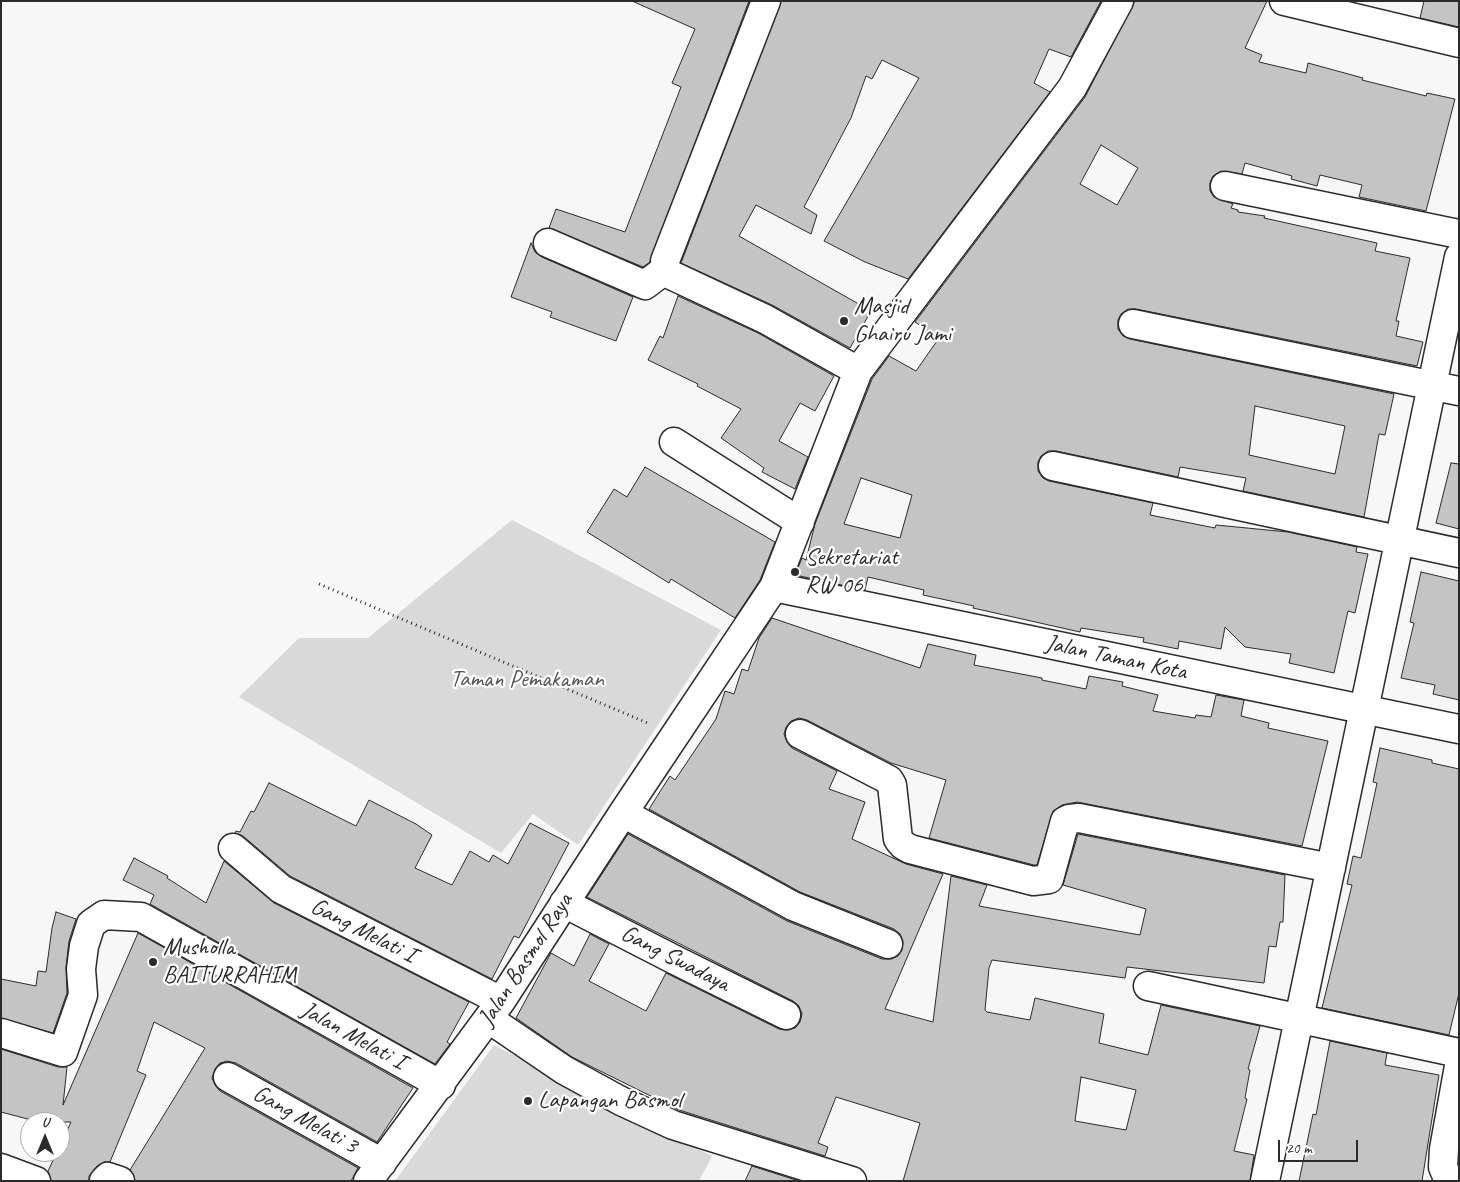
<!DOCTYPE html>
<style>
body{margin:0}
#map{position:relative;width:1460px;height:1182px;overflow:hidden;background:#f7f7f7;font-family:Caveat,sans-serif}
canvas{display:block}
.frame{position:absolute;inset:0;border:2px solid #2b2b2b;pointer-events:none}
.north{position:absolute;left:20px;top:1112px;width:50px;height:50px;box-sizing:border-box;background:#fff;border:1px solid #aaa;border-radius:50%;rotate:0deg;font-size:14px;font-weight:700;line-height:20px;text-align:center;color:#2b2b2b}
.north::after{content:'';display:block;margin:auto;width:18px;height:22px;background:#2b2b2b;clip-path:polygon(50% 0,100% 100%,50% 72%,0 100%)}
.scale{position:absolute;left:1278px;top:1140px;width:80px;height:22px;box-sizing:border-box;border:2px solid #2b2b2b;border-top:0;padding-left:6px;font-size:15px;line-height:18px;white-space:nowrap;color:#2b2b2b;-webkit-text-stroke:4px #fff;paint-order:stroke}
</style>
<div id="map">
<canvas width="1460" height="1182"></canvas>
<div class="frame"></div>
<div class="north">U</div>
<div class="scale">20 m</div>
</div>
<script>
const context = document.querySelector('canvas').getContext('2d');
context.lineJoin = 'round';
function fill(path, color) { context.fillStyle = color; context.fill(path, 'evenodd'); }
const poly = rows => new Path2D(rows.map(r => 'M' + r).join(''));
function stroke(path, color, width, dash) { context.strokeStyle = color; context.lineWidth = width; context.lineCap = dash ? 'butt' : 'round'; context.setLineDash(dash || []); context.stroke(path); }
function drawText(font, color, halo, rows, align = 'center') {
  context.font = font + ' Caveat,sans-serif'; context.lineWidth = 4.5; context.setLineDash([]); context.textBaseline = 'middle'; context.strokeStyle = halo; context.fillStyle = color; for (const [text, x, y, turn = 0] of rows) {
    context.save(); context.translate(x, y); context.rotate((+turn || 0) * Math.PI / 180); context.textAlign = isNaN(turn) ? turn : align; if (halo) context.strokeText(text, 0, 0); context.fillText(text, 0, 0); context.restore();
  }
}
fill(poly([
 [512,520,721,630,578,845,533,814,501,853,239,697,299,638,368,638],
 [494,1045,712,1156,699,1181,395,1181]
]), '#d9d9d9');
const building = poly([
 [632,1,749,1,650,262,643,267,549,228,556,209,625,232,681,87,672,83,695,29,632,1],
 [781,1,1101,1,1071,57,1049,49,1034,83,1050,92,908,279,865,262,824,241,919,78,882,60,872,79,866,76,851,118,804,207,817,215,811,234,756,205,739,236,871,311,850,348,772,305,681,263,781,1],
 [1135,1,1267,1,1245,48,1262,55,1259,62,1306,73,1308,63,1363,78,1362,80,1426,96,1427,93,1455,99,1426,211,1359,197,1362,185,1320,175,1317,186,1291,179,1292,176,1245,163,1242,174,1221,171,1213,176,1210,183,1210,191,1214,197,1233,204,1231,208,1238,210,1238,212,1265,216,1264,218,1377,243,1375,251,1410,258,1396,321,1399,321,1396,336,1423,342,1417,366,1136,309,1128,309,1121,314,1118,320,1118,329,1123,336,1130,339,1394,394,1385,435,1379,434,1364,517,1243,491,1246,478,1180,467,1178,477,1056,451,1048,451,1041,456,1038,462,1038,471,1043,478,1049,481,1153,503,1150,515,1215,528,1216,525,1288,532,1357,547,1356,552,1368,554,1355,613,1348,611,1334,673,1289,663,1291,654,1245,647,1225,627,1221,649,1179,641,1178,649,1143,642,1144,638,1081,628,1080,632,973,608,974,606,923,595,924,590,868,577,865,590,795,575,802,558,806,560,815,524,872,379,889,356,916,371,939,338,915,322,1085,97,1135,1],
 [1101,145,1138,168,1117,205,1080,184,1101,145],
 [1255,406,1345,426,1335,474,1249,455,1255,406],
 [861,478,912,495,900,538,844,524,861,478],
 [1424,1,1459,1,1459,27,1420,18,1424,1],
 [531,243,535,252,542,257,633,297,616,341,550,317,552,312,511,297,531,243],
 [678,296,758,333,834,376,815,411,800,403,779,441,808,457,795,489,762,472,764,468,721,438,741,409,697,386,698,384,648,360,660,336,663,338,678,296],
 [1451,463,1459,464,1459,529,1436,523,1451,463],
 [645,467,775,542,760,580,735,618,671,579,669,583,587,532,614,489,627,497,645,467],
 [1421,572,1459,581,1459,700,1433,694,1435,685,1401,678,1414,623,1410,622,1421,572],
 [772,618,920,668,928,644,976,655,974,665,1042,678,1042,680,1086,689,1089,676,1123,682,1122,686,1158,695,1153,711,1195,718,1196,715,1211,717,1216,695,1244,700,1241,716,1269,723,1268,728,1328,741,1302,846,1077,802,1062,805,1053,811,1037,865,1034,865,929,838,946,780,891,763,807,720,799,718,791,721,786,727,784,734,787,742,792,748,837,771,829,789,865,802,852,839,906,864,943,874,885,1009,933,1022,951,876,987,885,979,906,1140,935,1146,909,1063,885,1078,834,1285,875,1283,922,1280,922,1276,947,1269,946,1264,983,1127,967,1125,978,992,960,989,968,985,1010,987,1012,1030,1020,1035,998,1104,1014,1099,1043,1148,1055,1161,1005,1260,1026,1248,1069,1250,1070,1245,1098,1247,1099,1234,1151,1254,1155,1250,1181,903,1181,920,1123,836,1097,818,1143,828,1147,825,1156,679,1110,572,1057,516,1018,551,953,574,966,590,934,609,944,589,981,646,1011,666,973,779,1029,787,1030,795,1028,800,1022,802,1014,799,1006,793,1001,587,897,628,834,787,921,882,959,891,959,898,956,902,950,903,941,900,934,894,929,800,892,649,809,670,776,675,780,716,719,725,691,734,694,742,669,748,671,759,638,772,618],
 [1081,1077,1136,1090,1126,1130,1075,1121,1081,1077],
 [1380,748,1432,760,1432,763,1459,769,1459,993,1449,1035,1322,1008,1352,885,1347,884,1353,856,1361,858,1377,783,1373,782,1380,748],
 [269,783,356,826,369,800,416,824,432,835,415,868,452,885,470,851,489,862,493,855,508,864,530,823,569,843,519,938,514,936,492,979,290,876,243,836,235,833,236,831,240,832,251,811,254,812,269,783],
 [134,858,168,876,167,878,206,903,224,861,274,903,469,1002,447,1042,450,1044,435,1064,150,904,154,895,123,880,134,858],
 [56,912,76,919,69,941,66,967,67,993,53,1033,1,1018,1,979,36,986,38,971,46,972,52,928,56,912],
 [138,933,413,1088,377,1142,236,1063,227,1061,220,1063,215,1069,212,1078,215,1085,220,1091,358,1168,351,1181,135,1181,130,1170,205,1048,154,1022,137,1071,146,1075,110,1162,104,1162,97,1166,89,1176,89,1181,51,1181,48,1171,57,1152,60,1152,60,1146,71,1122,39,1122,1,1112,1,1049,58,1067,67,1067,63,1105,138,933],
 [1330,1041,1387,1053,1385,1065,1439,1075,1422,1181,1299,1181,1313,1114,1316,1115,1330,1041],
 [752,1166,799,1181,745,1181,752,1166]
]);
fill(building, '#c4c4c4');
stroke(building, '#2b2b2b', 1);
const minor = poly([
 [766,1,665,261,666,269,671,275,765,319,858,371],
 [1284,1,1459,43],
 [1225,186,1459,234],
 [548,243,645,285,666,269],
 [1133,324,1459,391],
 [674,442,800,522],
 [1053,466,1459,553],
 [774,587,1459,729],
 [800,734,889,780,892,785,898,839,903,845,910,849,1033,881,1049,879,1065,821,1069,819,1079,818,1331,868],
 [623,813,793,906,888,944],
 [233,848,281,889,501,1001],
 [564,903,675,960,786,1015],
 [1148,986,1459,1053],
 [489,1019,564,1070,621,1101,673,1125,852,1181],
 [1,1033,63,1052,83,995,81,969,84,946,91,924,104,915,141,917,441,1085],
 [228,1077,382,1163],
 [1,1168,36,1181],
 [104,1181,108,1177,120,1181],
 [368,1181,501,1001,623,813,774,587,858,371,1072,88,1119,1],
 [1265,1181,1459,257],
 [1449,1181,1443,1167,1444,1149,1459,1066]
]);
stroke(minor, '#2b2b2b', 31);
stroke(poly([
 [319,584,650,724]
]), '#2b2b2b', 3, [1, 4]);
stroke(minor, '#fff', 28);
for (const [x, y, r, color] of [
 [844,321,5,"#2b2b2b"],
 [795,572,5,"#2b2b2b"],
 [153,962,5,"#2b2b2b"],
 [528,1101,5,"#2b2b2b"]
]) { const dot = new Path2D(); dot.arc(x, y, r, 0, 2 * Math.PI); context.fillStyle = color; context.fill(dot); stroke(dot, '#fff', 2); }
drawText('24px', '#2b2b2b', '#fff', [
 ["Masjid",854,307],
 ["Ghairu Jami",854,335],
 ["Sekretariat",805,558],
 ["RW 06",805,586],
 ["Musholla",163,948],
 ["BAITURRAHIM",163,976],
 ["Lapangan Basmol",538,1101]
], 'left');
drawText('24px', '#2b2b2b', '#fff', [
 ["Jalan Taman Kota",1116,658,12],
 ["Gang Melati I",363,931,27],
 ["Gang Swadaya",675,959,27],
 ["Jalan Basmol Raya",526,960,-57],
 ["Jalan Melati I",353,1036,29],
 ["Gang Melati 3",305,1120,29]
]);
drawText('24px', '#565656', '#fff', [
 ["Taman Pemakaman",527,680]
]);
</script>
